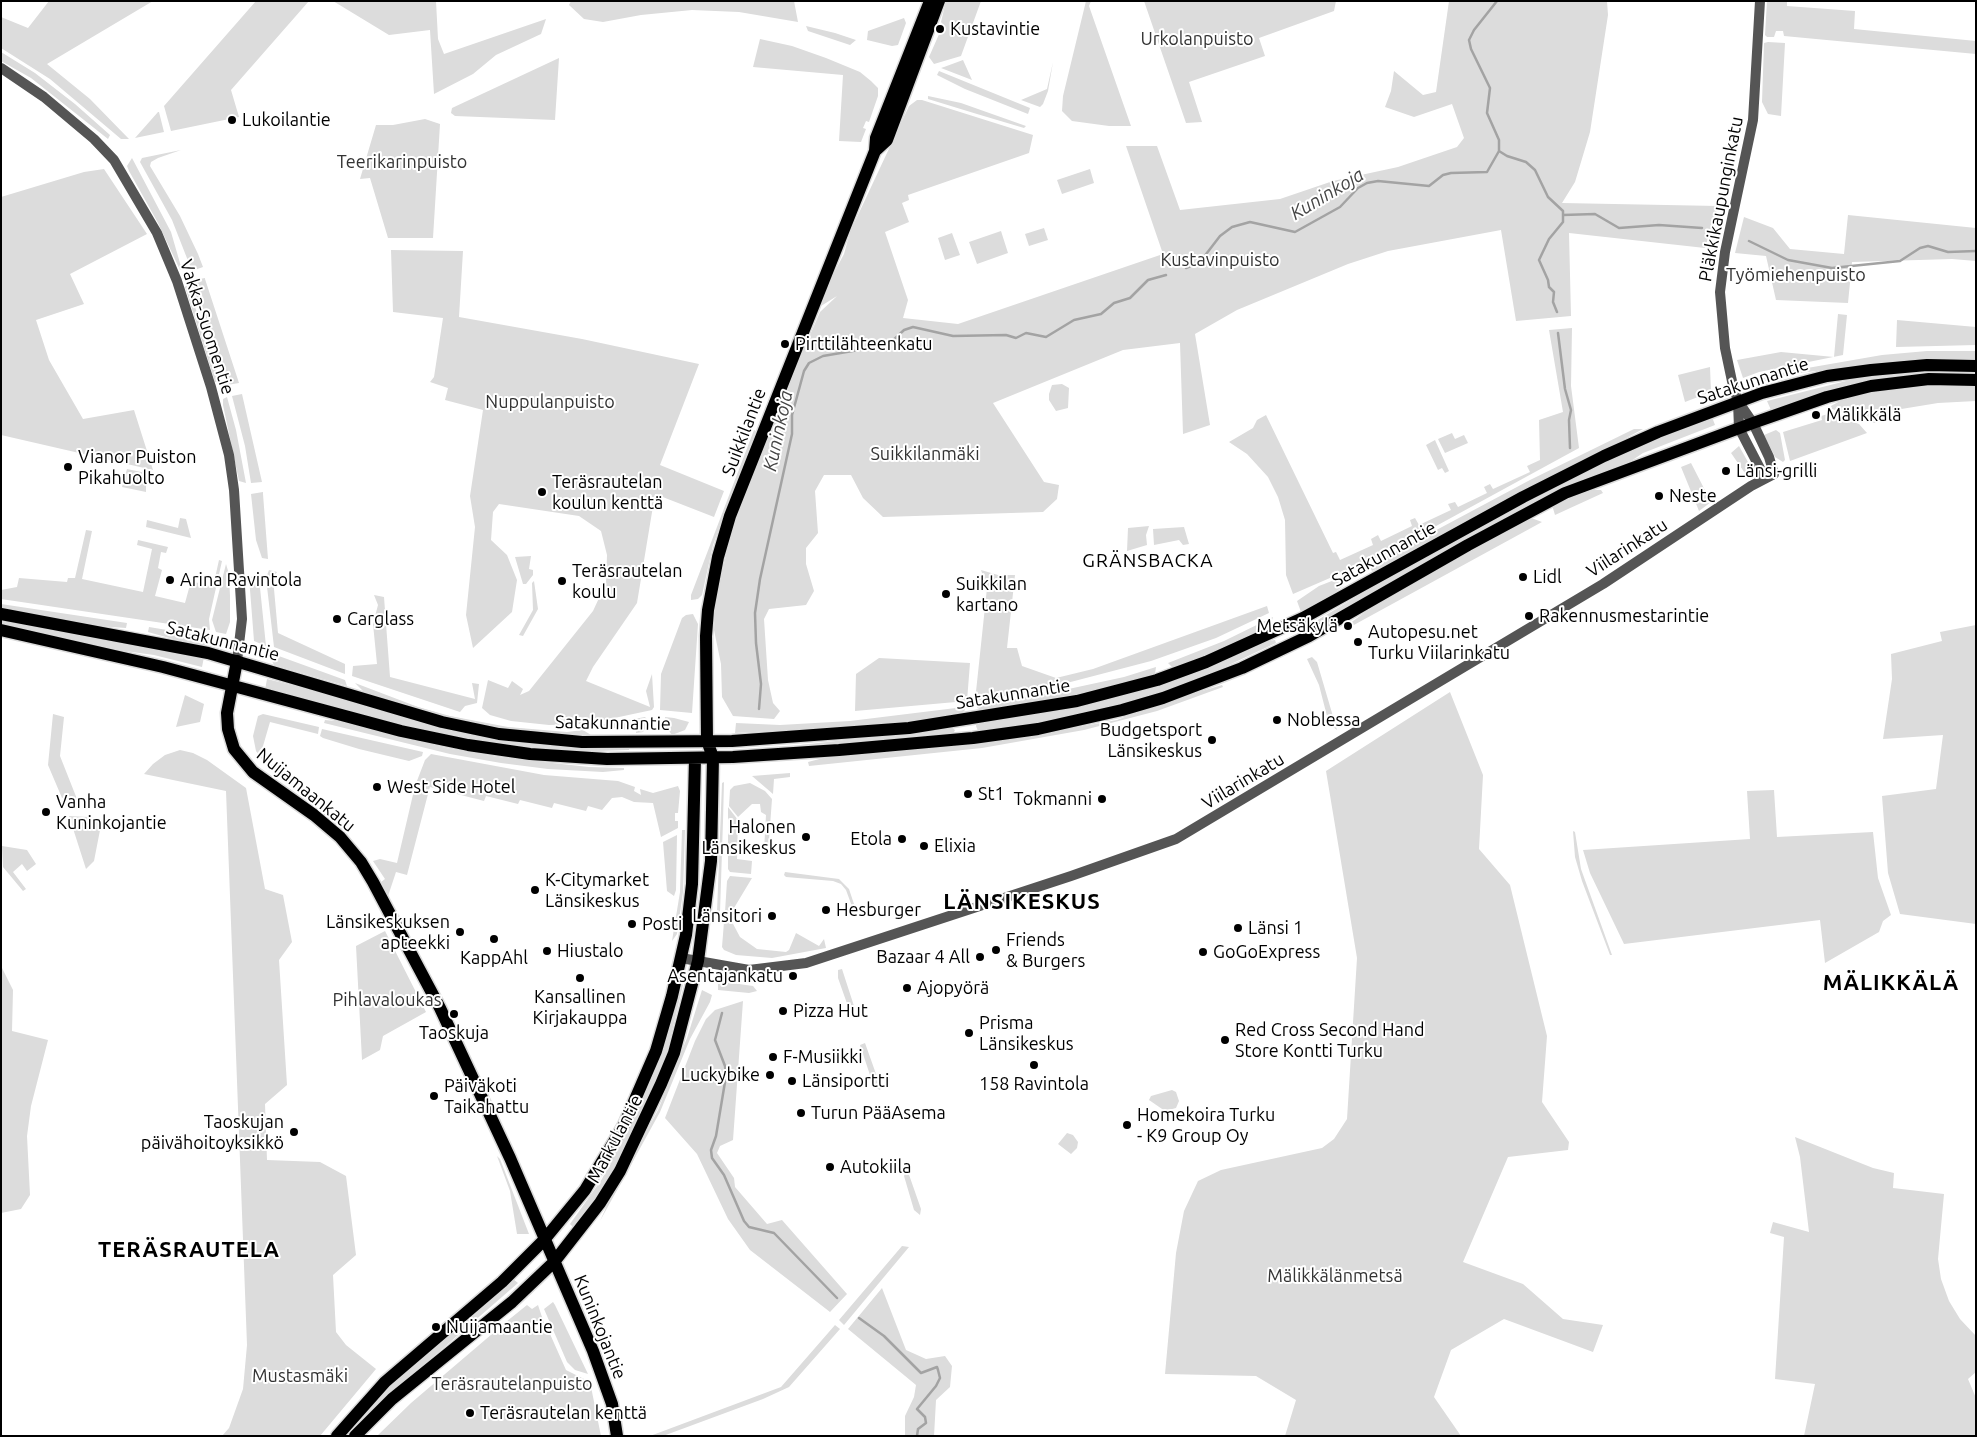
<!DOCTYPE html>
<meta charset="utf-8">
<style>
body{margin:0}
#map{position:relative;width:1977px;height:1437px;overflow:hidden;background:#fff;font-family:Ubuntu,sans-serif}
canvas{display:block}
.frame{position:absolute;inset:0;border:2px solid #000;pointer-events:none}
</style>
<div id="map">
<canvas width="1977" height="1437"></canvas>
<div class="frame"></div>
</div>
<script>
const context = document.querySelector('canvas').getContext('2d');
context.lineJoin = 'round';
function fill(path, color) { context.fillStyle = color; context.fill(path, 'evenodd'); }
const poly = rows => new Path2D(rows.map(r => 'M' + r).join(''));
function stroke(path, color, width, dash) { context.strokeStyle = color; context.lineWidth = width; context.lineCap = dash ? 'butt' : 'round'; context.setLineDash(dash || []); context.stroke(path); }
function drawText(font, color, halo, rows, align = 'center') {
  context.font = font + ' Ubuntu,sans-serif'; context.lineWidth = 4; context.setLineDash([]); context.textBaseline = 'middle'; context.strokeStyle = halo; context.fillStyle = color; for (const [text, x, y, turn = 0] of rows) {
    context.save(); context.translate(x, y); context.rotate((+turn || 0) * Math.PI / 180); context.textAlign = isNaN(turn) ? turn : align; if (halo) context.strokeText(text, 0, 0); context.fillText(text, 0, 0); context.restore();
  }
}
fill(poly([
 [49,1,153,1,47,64,90,99,129,139,121,139,50,79,1,48,1,17,28,28],
 [256,1,309,1,231,90,239,117,171,131,164,106],
 [333,1,436,1,438,39,444,54,546,19,541,34,496,55,473,74,434,94,430,30,389,35],
 [571,1,794,1,798,22,739,12,692,10,641,15,603,22,584,19,569,5],
 [946,1,981,1,961,56,934,64,929,57,940,32,942,33,945,27,941,22],
 [1086,1,1091,1,1089,6,1131,126,1109,126,1072,121,1062,111,1063,96],
 [1144,1,1336,1,1334,11,1259,38,1265,56,1189,82,1202,122,1186,123],
 [1449,1,1607,1,1608,15,1590,132,1575,182,1562,203,1718,206,1705,248,1569,233,1571,316,1516,321,1501,230,1388,251,1348,264,1237,310,1195,334,1210,425,1183,434,1180,343,1123,350,993,403,1044,482,1059,485,1057,499,1043,512,883,517,863,498,851,475,824,475,815,491,818,533,806,548,806,564,814,591,806,605,769,609,764,619,768,680,773,703,780,711,774,719,733,716,722,697,721,664,714,630,715,606,731,532,787,388,820,312,837,296,821,306,827,286,844,254,850,232,909,106,917,100,922,100,1033,135,1029,153,908,195,909,200,902,203,909,222,885,232,908,300,903,318,958,324,1163,254,1126,146,1157,146,1180,210,1280,199,1333,181,1398,167,1457,147,1464,138,1452,104,1414,117,1385,107,1391,91,1394,71,1423,95,1436,92],
 [1767,1,1787,1,1787,6,1855,11,1854,29,1976,41,1976,54,1784,36,1783,31,1776,31,1774,37,1767,37,1765,35],
 [904,18,906,23,898,45,892,46,867,40,868,31],
 [806,26,835,33,856,40,850,45,808,31],
 [760,39,792,46,826,58,860,72,871,81,878,88,878,96,869,122,866,121,863,128,866,129,861,142,839,141,843,75,753,67],
 [1768,42,1785,43,1781,116,1768,114,1762,102,1764,43],
 [1,52,35,73,75,104,110,135,108,139,31,78,1,61],
 [559,58,555,120,455,116,451,113,452,108],
 [963,60,972,80,941,68,944,67],
 [1053,62,1048,91,1043,104,1040,107,1021,100,1047,89],
 [939,71,1030,108,1028,114,965,89,937,75],
 [928,96,961,103,1026,126,1024,128,977,114,928,99],
 [159,112,164,132,135,138,158,112],
 [425,119,440,124,433,238,388,238,370,178,360,179,376,125,393,125],
 [181,150,158,158,151,162,150,166,180,216,198,254,203,267,192,271,172,220,140,162,142,158],
 [132,158,171,232,182,270,180,270,158,223,129,171,127,166],
 [104,169,147,234,70,274,84,304,36,320,49,360,83,419,134,410,153,470,1,435,1,197,84,172],
 [1090,169,1094,183,1062,194,1057,180],
 [1848,215,1976,228,1976,261,1952,259,1852,262,1848,303,1776,300,1766,256,1735,253,1744,217,1773,228,1790,249,1844,254],
 [1044,228,1048,240,1029,246,1025,234],
 [1001,231,1008,253,977,264,969,242],
 [952,233,960,255,945,260,938,238],
 [391,250,463,251,459,317,582,339,699,364,660,465,724,491,714,517,655,494,637,603,593,667,586,681,650,707,646,691,652,674,654,707,652,710,586,724,549,725,511,721,490,715,482,708,488,680,508,688,512,681,523,689,520,695,529,691,593,611,606,583,607,555,601,531,579,516,499,504,493,512,491,540,507,555,517,580,512,612,473,648,466,615,475,527,470,496,483,410,445,400,448,388,430,382,434,377,443,318,393,312],
 [205,278,205,279,239,383,227,385,204,320,192,283,194,280],
 [187,285,188,286,220,381,215,382,185,287],
 [1838,314,1847,315,1843,355,1759,372,1743,378,1737,360,1781,352,1834,357],
 [1897,320,1976,327,1976,345,1896,347],
 [1572,328,1571,386,1579,448,1383,555,1293,594,1286,575,1285,520,1278,497,1268,477,1247,454,1229,442,1253,428,1257,420,1266,415,1333,553,1336,552,1340,560,1373,545,1371,539,1378,535,1381,541,1412,526,1410,520,1415,518,1419,525,1451,510,1448,504,1455,502,1458,507,1487,493,1484,487,1490,484,1493,489,1530,472,1527,466,1540,460,1539,420,1563,412,1549,330],
 [1927,351,1976,351,1976,361,1883,363,1791,374,1761,382,1760,379,1790,371,1882,355],
 [1710,367,1711,392,1685,402,1678,375],
 [1931,371,1976,371,1976,376,1965,375,1771,410,1767,401,1870,375],
 [1957,383,1976,385,1976,401,1938,403,1883,412,1878,423,1874,423,1832,409,1831,406,1847,397,1875,391,1911,385],
 [1062,384,1069,388,1068,408,1056,411,1049,400,1049,394,1052,385],
 [242,394,262,482,251,483,245,446,232,396],
 [227,397,236,430,246,483,239,481,223,405,223,399],
 [1828,414,1859,424,1867,433,1790,461,1783,432,1822,420,1821,416],
 [1712,417,1715,425,1643,453,1631,461,1571,484,1537,501,1308,631,1306,627,1391,576,1535,497,1638,447],
 [1634,429,1643,429,1401,559,1372,571,1369,566,1530,480],
 [754,430,756,431,713,545,702,595,698,599,691,600,691,595],
 [1776,430,1780,433,1785,460,1783,462,1775,457,1764,435],
 [1452,433,1455,439,1464,435,1468,443,1445,453,1438,439],
 [1435,440,1449,471,1445,473,1442,468,1438,470,1426,445],
 [1739,446,1753,471,1749,479,1731,453],
 [1691,463,1711,502,1699,511,1681,467],
 [127,469,146,473,146,492,122,487],
 [1589,490,1601,490,1603,493,1555,515,1552,505],
 [263,492,263,494,268,559,262,558,256,540,251,494],
 [180,518,186,519,191,538,146,527,147,520,178,528],
 [1525,519,1534,519,1542,522,1352,626,1349,624,1372,607],
 [1149,526,1146,535,1147,545,1127,551,1128,528],
 [1184,527,1189,544,1183,545,1179,540,1154,545,1153,529],
 [86,530,92,531,82,579,143,592,152,549,137,545,138,540,168,547,166,553,161,552,158,568,162,570,155,596,185,603,191,581,213,587,219,560,222,561,209,619,210,630,1,599,1,590,17,587,19,578,67,582,68,578,75,578],
 [531,556,529,569,533,570,533,575,526,584,523,584,515,557],
 [226,564,229,574,230,596,230,622,226,634,216,632,212,620],
 [269,570,277,572,273,578,278,633,345,664,345,674,274,647,266,578],
 [981,570,998,575,1015,575,1007,648,1017,648,1022,666,1056,678,1093,669,1267,606,1269,613,1216,638,1151,661,1040,690,975,701,987,588],
 [257,576,259,578,266,646,254,641,249,577],
 [1337,579,1343,586,1326,600,1301,612,1297,601,1319,586],
 [534,581,538,609,523,636,519,635,533,610,532,583],
 [374,595,384,597,390,677,475,699,472,683,479,684,477,703,465,706,460,712,352,676,353,666,377,664,373,624,378,605],
 [1,604,127,623,126,628,97,626,1,609],
 [693,614,698,624,692,713,660,710,661,674,682,618,686,615],
 [1273,617,1270,626,1235,644,1178,667,1172,667,1168,663,1224,641],
 [1,619,204,657,202,667,154,655,103,648,1,624],
 [1976,625,1976,924,1900,914,1888,873,1882,796,1936,789,1943,735,1883,739,1892,679,1891,654,1942,641,1940,632],
 [149,627,209,637,207,646,180,641,148,632],
 [1268,641,1275,640,1276,643,1199,679,1121,705,1032,725,978,731,976,726,977,723,1029,715,1119,696,1216,663],
 [276,655,345,680,347,686,274,665,272,661],
 [1312,657,1317,662,1337,730,1329,724,1319,685,1307,659],
 [879,658,970,663,967,701,855,711,856,674],
 [1156,667,1155,674,1125,684,1052,700,985,711,977,708,977,706,1050,693,1124,677],
 [267,679,336,696,403,716,629,747,629,750,574,752,499,745,400,725,265,690],
 [355,683,418,707,450,716,508,727,567,732,583,730,591,735,567,735,508,730,448,718,366,694],
 [1222,685,1223,687,1157,711,1084,730,982,748,809,766,808,762,827,757,1001,741,1117,720,1152,706],
 [1450,692,1483,775,1479,849,1510,885,1547,1036,1542,1102,1569,1142,1568,1150,1508,1157,1463,1262,1523,1284,1563,1319,1603,1325,1593,1352,1504,1319,1451,1350,1434,1397,1461,1436,1285,1436,1296,1400,1256,1376,1165,1374,1176,1253,1184,1211,1198,1181,1221,1170,1322,1148,1334,1139,1347,1119,1357,958,1326,771],
 [185,695,204,704,200,722,176,727],
 [964,707,965,710,960,715,854,727,735,733,736,723,780,725,850,721],
 [53,714,64,717,60,756,77,799,62,798,48,765],
 [263,714,319,727,318,734,270,722,263,746,265,757,273,767,275,767,270,771,256,751,253,736,258,716],
 [645,717,649,722,643,732,636,733,636,729,616,730,615,728,596,730,595,726],
 [665,717,674,718,689,722,685,730,672,735,666,727],
 [325,720,346,722,446,748,498,757,589,767,624,768,624,770,603,772,548,769,501,763,450,754,324,723],
 [952,728,955,730,953,734,800,748,800,745],
 [322,729,423,752,422,756,409,761,359,749,323,738,320,736],
 [180,750,193,753,207,760,246,788,265,889,283,895,292,942,279,960,287,1085,265,1104,267,1160,320,1162,346,1176,356,1255,333,1275,336,1332,346,1345,376,1369,320,1436,222,1436,229,1428,243,1389,247,1345,226,791,144,774,153,764,165,755],
 [431,754,544,775,618,781,635,787,634,791,641,795,640,789,653,793,678,786,680,791,678,813,675,813,675,821,678,821,678,828,661,837,653,803,634,802,622,797,612,798,602,810,588,806,586,811,554,803,552,808,520,800,518,804,486,796,484,801,430,787,429,790,425,789,424,793,428,794,407,875,396,872,388,896,381,882,385,879,373,861,380,859,397,863,415,786,425,760],
 [790,773,790,777,774,779,773,794,752,776],
 [724,782,723,821,720,912,717,912,722,783],
 [750,783,765,791,772,799,768,854,764,851,766,815,761,812,760,804,752,804,738,817,729,806,730,790,734,786],
 [1774,790,1777,837,1873,832,1878,878,1891,915,1883,921,1879,932,1825,963,1820,920,1624,944,1590,873,1583,850,1750,839,1747,791],
 [728,807,738,820,737,859,752,861,751,874,730,872,728,869],
 [69,816,88,817,95,818,101,825,94,861,86,869],
 [682,830,685,830,683,892,677,934,672,941,680,892],
 [1573,831,1575,832,1581,869,1612,955,1610,955,1582,881,1575,857],
 [677,835,676,890,674,896,667,891,663,842],
 [2,846,27,850,36,864,27,871,22,864,13,872,26,889,23,891,3,867],
 [785,872,839,879,849,889,857,913,854,912,846,890,841,884,833,881,786,877,784,875],
 [730,876,752,878,731,913,725,912,727,881],
 [724,922,732,922,740,937,757,949,786,952,789,950,796,933,819,946,824,939,826,948,772,958,736,955,724,950,722,947],
 [385,931,426,1012,383,1036,380,1050,362,1060,356,946],
 [1,966,13,990,12,1031,48,1040,31,1106,27,1136,30,1195,21,1209,1,1213],
 [842,969,854,1006,855,1011,850,1012,838,978,838,970],
 [718,981,753,986,757,991,749,993,718,990],
 [680,984,683,985,666,1057,624,1153,598,1196,574,1228,570,1224,602,1179,649,1085,666,1039],
 [702,990,712,995,710,1002,690,1039,660,1112,600,1221,609,1201,658,1110,687,1038],
 [743,1001,733,1140,720,1146,717,1153,734,1178,735,1187,767,1224,782,1220,847,1294,830,1312,750,1250,728,1219,697,1154,665,1118,695,1041,706,1019,715,1010],
 [865,1043,881,1088,880,1090,874,1087,860,1045],
 [1172,1090,1176,1092,1179,1101,1176,1108,1165,1111,1149,1100,1151,1096],
 [1067,1133,1073,1135,1078,1142,1077,1148,1071,1154,1058,1144],
 [1795,1137,1873,1168,1894,1173,1893,1188,1944,1194,1938,1259,1941,1279,1949,1301,1960,1319,1976,1336,1976,1372,1968,1379,1976,1398,1976,1436,1804,1436,1815,1384,1775,1379,1784,1237,1770,1233,1773,1222,1809,1232,1800,1157],
 [497,1156,500,1159,529,1234,517,1234,510,1191],
 [907,1169,921,1209,920,1215,914,1210,904,1176],
 [902,1246,909,1247,844,1325,839,1320],
 [513,1279,518,1283,380,1403,347,1436,342,1436,401,1376],
 [882,1288,906,1350,926,1359,945,1356,952,1366,950,1387,936,1400,934,1436,905,1436,905,1416,914,1397,916,1385,848,1329],
 [553,1302,555,1305,588,1374,575,1370,567,1362,544,1309],
 [527,1305,532,1309,538,1305,544,1323,502,1328,501,1326],
 [835,1325,840,1329,789,1387,763,1399,663,1436,650,1436,781,1387],
 [540,1329,550,1334,566,1370,590,1382,601,1436,377,1436,411,1403,492,1334]
]), '#dcdcdc');
stroke(poly([
 [1499,151,1507,156,1526,162,1535,170,1548,197,1563,211,1563,222,1549,239,1539,260,1548,280,1549,287,1554,292,1553,302,1557,312],
 [1563,215,1595,214,1619,228,1659,225,1702,228],
 [1749,241,1788,260,1832,268,1900,261,1920,248,1928,246,1948,252,1976,251],
 [1186,268,1200,262,1220,236,1232,227,1250,222,1295,232,1340,207,1358,188,1367,183,1378,181,1429,186,1443,175,1451,173,1487,172,1499,151,1499,140,1487,113,1490,88,1471,49,1469,40,1474,30,1497,1],
 [1558,333,1565,389,1571,410,1569,420,1570,448],
 [759,709,761,684,756,643,755,613,760,579,792,434,792,415,804,371,809,363,823,356,888,345,904,330,913,327,953,336,1006,335,1016,338,1026,333,1046,337,1074,320,1101,314,1114,303,1130,298,1148,280,1166,275],
 [722,1013,715,1040,725,1066,726,1076,716,1136,711,1150,712,1158,724,1175,744,1221,749,1227,774,1233,837,1298],
 [859,1318,884,1336,921,1373,937,1367,938,1370,940,1378,936,1386,917,1409,925,1417,926,1423,918,1429,917,1436]
]), '#a3a3a3', 2.5);
const major = poly([
 [875,151,887,140,939,1],
 [1,614,208,653,442,722,499,734,582,742,732,741,909,728,1077,701,1157,680,1206,662,1303,618,1523,497,1604,456,1658,432,1762,393,1827,376,1871,370,1927,365,1976,366],
 [1,630,163,667,401,731,468,745,530,754,607,759,733,757,839,750,973,738,1038,729,1122,710,1163,698,1242,668,1309,636,1468,545,1565,493,1753,423,1827,397,1871,386,1929,379,1976,380],
 [237,661,227,713,228,729,234,749,253,772,314,815,340,837,361,862,373,882,440,1008,510,1158,593,1351,612,1404,617,1436],
 [337,1436,385,1382,502,1282,544,1240,585,1190,624,1125,656,1051,672,996,686,935,692,884,695,758],
 [355,1436,392,1399,512,1302,554,1262,600,1203,620,1171,661,1084,674,1053,698,961,711,861,713,757,707,741,706,636,708,610,718,557,730,516,875,151,876,138,930,1]
]);
stroke(major, '#dbdbdb', 15);
stroke(poly([
 [1,68,44,97,94,139,114,160,157,233,177,281,211,387,229,455,234,490,242,619,237,661],
 [1738,402,1739,428,1765,478],
 [681,958,749,970,806,963,1071,876,1176,839,1603,584,1751,486,1774,474,1769,457,1753,423,1738,401,1733,386,1725,348,1720,292,1725,252,1753,120,1760,1]
]), '#555', 10);
stroke(major, '#000', 12);
for (const [x, y, r, color] of [
 [940,29,5,"#000"],
 [232,120,5,"#000"],
 [785,344,5,"#000"],
 [1816,415,5,"#000"],
 [68,467,5,"#000"],
 [1726,471,5,"#000"],
 [542,492,5,"#000"],
 [1659,496,5,"#000"],
 [1523,577,5,"#000"],
 [170,580,5,"#000"],
 [562,581,5,"#000"],
 [946,594,5,"#000"],
 [1529,616,5,"#000"],
 [337,619,5,"#000"],
 [1348,626,5,"#000"],
 [1358,642,5,"#000"],
 [1277,720,5,"#000"],
 [1212,740,5,"#000"],
 [377,787,5,"#000"],
 [968,794,5,"#000"],
 [1102,799,5,"#000"],
 [46,812,5,"#000"],
 [806,837,5,"#000"],
 [902,839,5,"#000"],
 [924,846,5,"#000"],
 [535,890,5,"#000"],
 [826,910,5,"#000"],
 [772,916,5,"#000"],
 [632,924,5,"#000"],
 [1238,928,5,"#000"],
 [460,932,5,"#000"],
 [494,939,5,"#000"],
 [996,950,5,"#000"],
 [547,951,5,"#000"],
 [1203,952,5,"#000"],
 [980,957,5,"#000"],
 [793,976,5,"#000"],
 [580,978,5,"#000"],
 [907,988,5,"#000"],
 [783,1011,5,"#000"],
 [454,1014,5,"#000"],
 [969,1033,5,"#000"],
 [1225,1040,5,"#000"],
 [773,1057,5,"#000"],
 [1034,1065,5,"#000"],
 [770,1075,5,"#000"],
 [792,1081,5,"#000"],
 [434,1096,5,"#000"],
 [801,1113,5,"#000"],
 [1127,1125,5,"#000"],
 [294,1132,5,"#000"],
 [830,1167,5,"#000"],
 [436,1327,5,"#000"],
 [470,1413,5,"#000"]
]) { const dot = new Path2D(); dot.arc(x, y, r, 0, 2 * Math.PI); context.fillStyle = color; context.fill(dot); stroke(dot, '#fff', 2); }
drawText('18px', '#000', '#fff', [
 ["Kustavintie",950,29],
 ["Lukoilantie",242,120],
 ["Pirttilähteenkatu",795,344],
 ["Mälikkälä",1826,415],
 ["Vianor Puiston",78,457],
 ["Pikahuolto",78,478],
 ["Länsi-grilli",1736,471],
 ["Teräsrautelan",552,482],
 ["koulun kenttä",552,503],
 ["Neste",1669,496],
 ["Teräsrautelan",572,571],
 ["koulu",572,592],
 ["Lidl",1533,577],
 ["Arina Ravintola",180,580],
 ["Suikkilan",956,584],
 ["kartano",956,605],
 ["Rakennusmestarintie",1539,616],
 ["Carglass",347,619],
 ["Metsäkylä",1338,626,"right"],
 ["Autopesu.net",1368,632],
 ["Turku Viilarinkatu",1368,653],
 ["Noblessa",1287,720],
 ["Budgetsport",1202,730,"right"],
 ["Länsikeskus",1202,751,"right"],
 ["West Side Hotel",387,787],
 ["St1",978,794],
 ["Tokmanni",1092,799,"right"],
 ["Vanha",56,802],
 ["Kuninkojantie",56,823],
 ["Halonen",796,827,"right"],
 ["Länsikeskus",796,848,"right"],
 ["Etola",892,839,"right"],
 ["Elixia",934,846],
 ["K-Citymarket",545,880],
 ["Länsikeskus",545,901],
 ["Hesburger",836,910],
 ["Länsitori",762,916,"right"],
 ["Länsikeskuksen",450,922,"right"],
 ["apteekki",450,943,"right"],
 ["Posti",642,924],
 ["Länsi 1",1248,928],
 ["Friends",1006,940],
 ["& Burgers",1006,961],
 ["Hiustalo",557,951],
 ["GoGoExpress",1213,952],
 ["Bazaar 4 All",970,957,"right"],
 ["KappAhl",494,958,"center"],
 ["Asentajankatu",783,976,"right"],
 ["Ajopyörä",917,988],
 ["Kansallinen",580,997,"center"],
 ["Kirjakauppa",580,1018,"center"],
 ["Pizza Hut",793,1011],
 ["Prisma",979,1023],
 ["Länsikeskus",979,1044],
 ["Red Cross Second Hand",1235,1030],
 ["Store Kontti Turku",1235,1051],
 ["Taoskuja",454,1033,"center"],
 ["F-Musiikki",783,1057],
 ["Luckybike",760,1075,"right"],
 ["Länsiportti",802,1081],
 ["158 Ravintola",1034,1084,"center"],
 ["Päiväkoti",444,1086],
 ["Taikahattu",444,1107],
 ["Turun PääAsema",811,1113],
 ["Homekoira Turku",1137,1115],
 ["- K9 Group Oy",1137,1136],
 ["Taoskujan",284,1122,"right"],
 ["päivähoitoyksikkö",284,1143,"right"],
 ["Autokiila",840,1167],
 ["Nuijamaantie",446,1327],
 ["Teräsrautelan kenttä",480,1413]
], 'left');
drawText('18px', '#333', '#fff', [
 ["Urkolanpuisto",1197,39],
 ["Teerikarinpuisto",402,162],
 ["Kustavinpuisto",1220,260],
 ["Työmiehenpuisto",1796,275],
 ["Nuppulanpuisto",550,402],
 ["Suikkilanmäki",925,454],
 ["Pihlavaloukas",387,1000],
 ["Mälikkälänmetsä",1335,1276],
 ["Mustasmäki",300,1376],
 ["Teräsrautelanpuisto",512,1384]
]);
drawText('18px', '#000', '#fff', [
 ["Pläkkikaupunginkatu",1721,199,-79],
 ["Vakka-Suomentie",207,327,72],
 ["Satakunnantie",1753,381,-18],
 ["Suikkilantie",744,432,-69],
 ["Viilarinkatu",1627,548,-33],
 ["Satakunnantie",1384,554,-29],
 ["Satakunnantie",223,641,14],
 ["Satakunnantie",1013,694,-9],
 ["Satakunnantie",613,723,1],
 ["Viilarinkatu",1243,781,-31],
 ["Nuijamaankatu",306,790,39],
 ["Markulantie",615,1139,-62],
 ["Kuninkojantie",600,1327,68]
]);
drawText('italic 19px', '#444', '#fff', [
 ["Kuninkoja",1327,194,-31],
 ["Kuninkoja",778,431,-78]
]);
context.letterSpacing = '1px';
drawText('19px', '#000', '#fff', [
 ["GRÄNSBACKA",1148,561]
]);
context.letterSpacing = '0px';
context.letterSpacing = '1px';
drawText('bold 22px', '#000', '#fff', [
 ["LÄNSIKESKUS",1022,902],
 ["MÄLIKKÄLÄ",1891,983],
 ["TERÄSRAUTELA",189,1250]
]);
context.letterSpacing = '0px';
</script>
